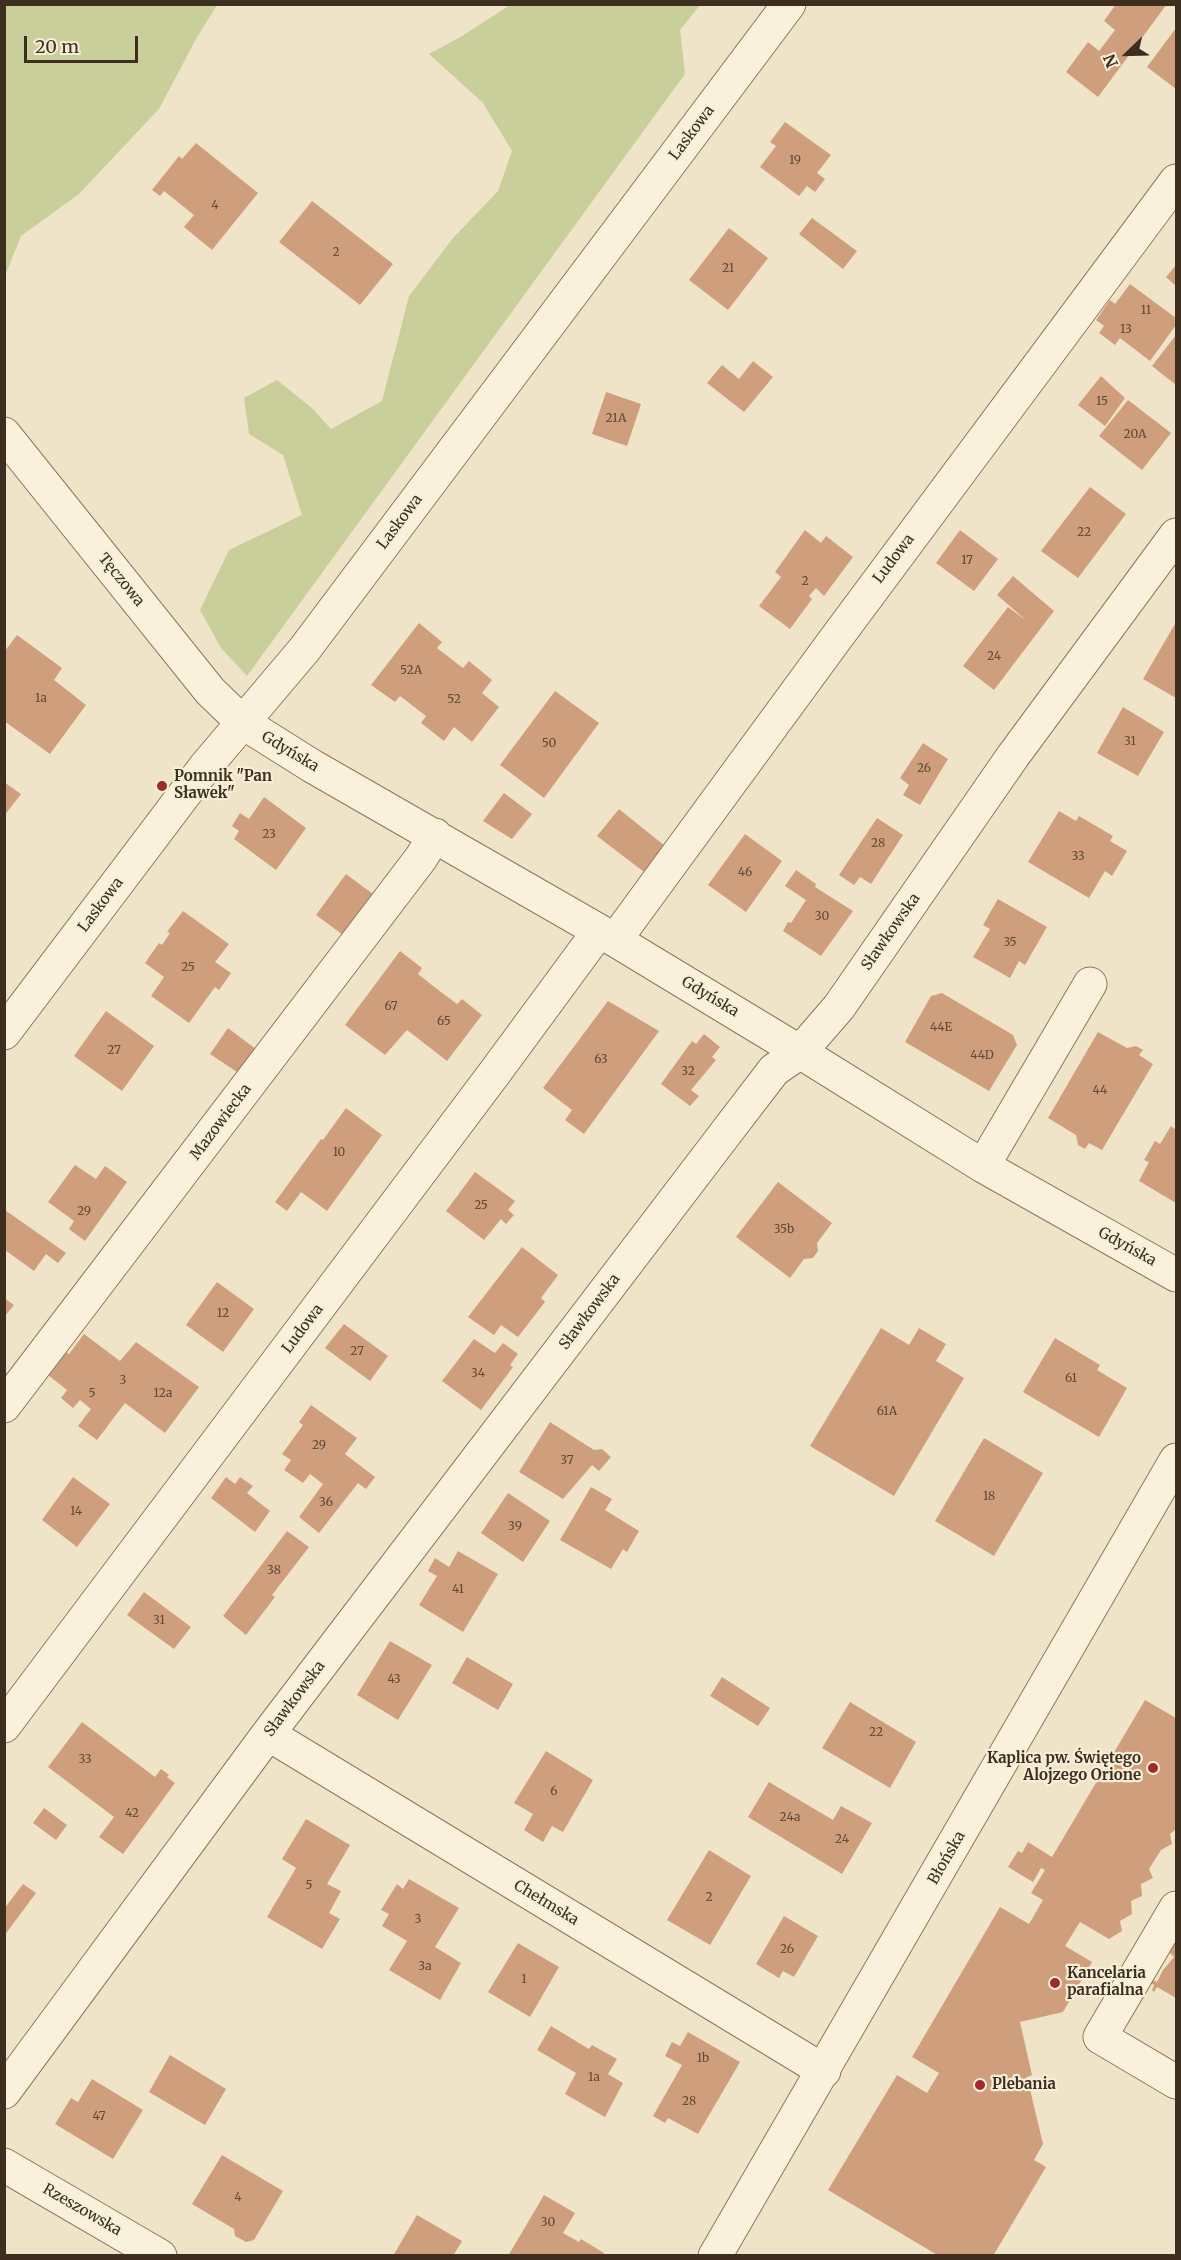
<!DOCTYPE html>
<meta charset="utf-8">
<style>
body{margin:0}
#map{position:relative;width:1181px;height:2260px;overflow:hidden;background:#f0e4c8;font-family:Merriweather,serif}
canvas{display:block}
.frame{position:absolute;inset:0;border:6px solid #3d2e20;pointer-events:none}
.north{position:absolute;left:1097px;top:24px;width:60px;height:60px;-webkit-text-stroke:4px #f7eed8;paint-order:stroke;rotate:247deg;font-size:16px;font-weight:700;line-height:24px;text-align:center;color:#3d2e20}
.north::after{content:'';display:block;margin:auto;width:21px;height:27px;background:#3d2e20;clip-path:polygon(50% 0,100% 100%,50% 72%,0 100%)}
.scale{position:absolute;left:24px;top:36px;width:114px;height:27px;box-sizing:border-box;border:3px solid #3d2e20;border-top:0;padding-left:8px;font-size:18px;line-height:21px;white-space:nowrap;color:#3d2e20;-webkit-text-stroke:4px #f7eed8;paint-order:stroke}
</style>
<div id="map">
<canvas width="1181" height="2260"></canvas>
<div class="frame"></div>
<div class="north">N</div>
<div class="scale">20 m</div>
</div>
<script>
const context = document.querySelector('canvas').getContext('2d');
context.lineJoin = 'round';
function fill(path, color) { context.fillStyle = color; context.fill(path, 'evenodd'); }
const poly = rows => new Path2D(rows.map(r => 'M' + r).join(''));
function stroke(path, color, width, dash) { context.strokeStyle = color; context.lineWidth = width; context.lineCap = dash ? 'butt' : 'round'; context.setLineDash(dash || []); context.stroke(path); }
function drawText(font, color, halo, rows, align = 'center') {
  context.font = font + ' Merriweather,serif'; context.lineWidth = 4.5; context.setLineDash([]); context.textBaseline = 'middle'; context.strokeStyle = halo; context.fillStyle = color; for (const [text, x, y, turn = 0] of rows) {
    context.save(); context.translate(x, y); context.rotate((+turn || 0) * Math.PI / 180); context.textAlign = isNaN(turn) ? turn : align; if (halo) context.strokeText(text, 0, 0); context.fillText(text, 0, 0); context.restore();
  }
}
fill(poly([
 [5,4,217,5,196,39,159,109,79,194,21,236,5,276],
 [510,5,700,5,680,30,685,74,247,676,221,648,200,610,229,550,302,515,283,455,249,434,244,398,277,380,312,408,331,429,382,401,409,296,453,238,498,191,512,151,483,103,429,54,462,36]
]), '#c9cf9b');
fill(poly([
 [1116,4,1167,4,1098,97,1066,72,1088,42,1099,51,1115,30,1104,21],
 [1176,28,1176,89,1147,67],
 [785,122,831,155,817,173,825,179,815,192,807,186,799,196,760,167,776,146,770,142],
 [196,143,258,193,212,250,184,227,194,215,164,191,160,196,152,190,179,156,182,159],
 [312,201,393,264,360,305,279,242],
 [812,218,857,251,843,269,799,234],
 [729,228,768,258,728,310,689,280],
 [1176,265,1176,286,1166,277],
 [1130,284,1176,318,1176,325,1150,361,1120,338,1115,345,1099,333,1104,326,1096,320,1110,300,1115,304],
 [1176,335,1176,385,1152,366],
 [753,361,773,377,744,412,707,383,722,365,739,379],
 [1101,376,1125,398,1105,426,1078,405],
 [606,392,641,404,627,446,592,434],
 [1128,400,1171,433,1142,470,1099,436],
 [1090,487,1126,514,1078,578,1041,551],
 [805,530,821,543,826,536,853,557,824,596,816,588,809,596,812,599,790,629,759,606,781,577,775,572],
 [960,530,998,559,974,591,936,563],
 [1013,576,1054,611,994,690,963,666,1008,607,1027,621,997,595],
 [1176,622,1176,698,1143,679],
 [419,623,442,642,437,648,463,668,469,661,492,680,482,693,499,707,472,742,454,727,444,741,421,723,426,716,400,696,395,702,371,685],
 [17,635,62,668,54,680,86,705,50,754,4,721,4,652],
 [555,691,599,723,544,798,500,765],
 [1123,707,1164,732,1138,776,1097,753],
 [923,743,948,759,920,805,903,795,909,785,900,778],
 [4,782,21,794,4,816],
 [504,793,532,814,512,839,483,821],
 [264,797,306,828,276,870,234,839,239,831,232,826,240,813,249,819],
 [619,809,665,846,644,872,597,836],
 [1059,811,1076,821,1079,816,1113,836,1110,841,1127,851,1112,876,1105,871,1089,898,1028,862],
 [877,818,903,835,871,884,860,877,854,885,839,875],
 [745,834,782,861,746,912,708,885],
 [796,870,816,884,815,887,853,911,821,956,783,931,788,922,791,923,806,900,785,886],
 [346,874,373,894,343,935,316,915],
 [998,899,1047,927,1025,965,1019,961,1010,978,973,957,990,929,983,925],
 [183,911,229,944,215,962,231,973,219,990,215,987,189,1023,151,996,164,977,145,963,159,943,162,945,170,933,167,932],
 [400,951,422,968,418,974,437,989,457,1004,462,999,482,1015,447,1061,407,1030,385,1055,345,1025],
 [942,993,1013,1035,1017,1045,989,1091,905,1042,931,996],
 [608,1001,659,1031,584,1134,565,1120,572,1110,543,1088],
 [106,1011,154,1046,122,1091,74,1056],
 [228,1028,257,1050,240,1074,210,1054],
 [1098,1032,1127,1048,1136,1046,1143,1050,1139,1055,1153,1064,1102,1150,1089,1143,1085,1149,1078,1145,1076,1135,1048,1118],
 [704,1034,720,1047,712,1057,716,1060,691,1090,699,1096,690,1106,661,1084,692,1041,696,1044],
 [346,1108,382,1135,327,1211,301,1192,287,1211,275,1202,321,1139,323,1140],
 [1171,1126,1176,1130,1176,1203,1139,1181,1149,1162,1144,1160,1155,1141,1160,1144],
 [75,1165,96,1179,105,1166,127,1182,85,1241,69,1229,74,1221,48,1202],
 [475,1172,515,1201,508,1210,514,1215,506,1224,501,1219,484,1240,446,1211],
 [778,1182,832,1223,817,1243,818,1251,813,1258,804,1259,790,1278,736,1237],
 [5,1210,66,1253,58,1263,46,1254,34,1271,5,1250],
 [522,1247,558,1275,541,1298,545,1302,518,1337,501,1325,494,1335,468,1317],
 [217,1282,254,1309,223,1352,186,1325],
 [4,1298,14,1305,4,1317],
 [344,1324,388,1356,370,1381,325,1348],
 [881,1328,909,1345,919,1328,946,1344,936,1361,964,1378,894,1496,810,1446],
 [84,1334,120,1361,136,1342,199,1387,165,1433,125,1403,97,1440,78,1426,91,1409,80,1400,73,1408,61,1398,67,1390,48,1375,66,1352,69,1354],
 [1055,1338,1100,1365,1097,1370,1127,1388,1099,1437,1023,1392],
 [474,1339,495,1353,503,1343,518,1354,510,1365,513,1367,481,1410,442,1381],
 [311,1405,357,1438,345,1454,375,1477,366,1489,358,1483,319,1533,299,1517,323,1484,310,1474,303,1483,284,1470,291,1460,282,1454,303,1425,299,1422],
 [550,1422,594,1450,602,1449,611,1457,599,1471,592,1465,563,1499,519,1472],
 [984,1438,1043,1473,994,1556,935,1521],
 [73,1477,110,1504,77,1547,42,1520],
 [226,1477,235,1484,240,1477,253,1486,247,1493,270,1511,255,1532,211,1498],
 [591,1487,612,1499,605,1510,639,1531,627,1552,623,1549,611,1569,560,1540],
 [508,1493,550,1521,523,1562,481,1533],
 [287,1531,309,1547,272,1595,275,1597,246,1635,223,1616],
 [458,1551,498,1574,463,1632,419,1605,437,1576,428,1571,435,1558,449,1567],
 [144,1592,191,1627,174,1649,127,1615],
 [390,1641,432,1665,398,1720,357,1695],
 [467,1657,513,1684,498,1710,452,1683],
 [722,1677,770,1708,758,1726,710,1696],
 [1145,1700,1176,1718,1176,1829,1170,1834,1172,1844,1161,1850,1149,1869,1153,1878,1141,1884,1142,1896,1131,1901,1132,1914,1120,1921,1122,1931,1109,1939,1080,1922,1065,1946,1092,1962,1063,2012,1020,2022,1032,2075,1027,2077,1043,2144,1034,2160,1046,2167,993,2256,939,2256,828,2190,897,2075,927,2093,939,2073,912,2057,1000,1907,1029,1924,1043,1900,1031,1893,1045,1870,1041,1868,1033,1882,1008,1867,1018,1851,1022,1853,1028,1842,1052,1857],
 [850,1702,916,1742,890,1788,822,1748],
 [82,1722,155,1777,161,1769,169,1775,167,1777,175,1783,123,1854,99,1837,114,1817,48,1767],
 [546,1751,593,1780,563,1832,552,1826,543,1842,524,1830,533,1814,514,1803],
 [769,1782,833,1820,841,1806,872,1823,842,1874,748,1817],
 [44,1808,67,1825,56,1840,33,1823],
 [306,1819,350,1845,327,1884,341,1891,329,1913,340,1919,322,1949,267,1917,296,1868,282,1859],
 [709,1850,751,1876,710,1945,667,1920],
 [409,1879,459,1908,435,1947,461,1963,440,2000,389,1970,407,1941,382,1926,389,1914,381,1910,397,1884,403,1889],
 [23,1884,36,1893,4,1936,4,1909],
 [784,1916,818,1936,794,1977,783,1971,779,1978,756,1964],
 [1176,1938,1176,1998,1157,1987,1154,1992,1152,1990,1154,1985,1150,1982,1151,1979,1157,1982,1163,1970,1174,1957,1167,1950],
 [518,1943,559,1967,530,2017,488,1992],
 [551,2026,589,2049,592,2045,617,2059,608,2074,623,2083,605,2117,565,2094,576,2073,537,2050],
 [688,2032,740,2062,698,2134,668,2118,665,2123,653,2116,682,2065,665,2056,672,2042,680,2046],
 [170,2055,226,2089,205,2125,149,2092],
 [92,2079,143,2110,113,2159,55,2124,71,2098,78,2102],
 [222,2155,283,2191,254,2240,246,2242,235,2236,234,2229,192,2204],
 [544,2195,575,2213,563,2233,579,2242,581,2239,604,2253,603,2256,508,2256],
 [417,2215,462,2241,453,2256,393,2256]
]), '#cf9f7d');
const minor = poly([
 [4,434,210,691,242,722,312,766,615,940,800,1052,983,1166,1176,1275],
 [615,940,834,641,1176,181],
 [4,1033,205,767,304,650,789,4],
 [983,1166,1090,984],
 [4,1406,421,858,435,835],
 [4,1726,496,1071,599,931],
 [268,1734,824,2071],
 [1176,1908,1100,2037,1176,2082],
 [4,2092,268,1734,728,1130,774,1070,800,1052,839,1007,1013,756,1176,535],
 [4,2165,160,2256],
 [715,2256,1176,1460]
]);
stroke(minor, '#8d765c', 35);
stroke(minor, '#faf1dc', 33);
for (const [x, y, r, color] of [
 [162,786,6,"#9e2a2b"],
 [1153,1768,6,"#9e2a2b"],
 [1055,1983,6,"#9e2a2b"],
 [980,2085,6,"#9e2a2b"]
]) { const dot = new Path2D(); dot.arc(x, y, r, 0, 2 * Math.PI); context.fillStyle = color; context.fill(dot); stroke(dot, '#f7eed8', 2); }
drawText('12px', '#624a37', null, [
 ["19",795,161],
 ["4",215,206],
 ["2",336,253],
 ["21",728,269],
 ["11",1146,311],
 ["13",1126,330],
 ["15",1102,402],
 ["21A",616,419],
 ["20A",1135,435],
 ["22",1084,533],
 ["17",967,561],
 ["2",805,582],
 ["24",994,657],
 ["52A",411,671],
 ["1a",41,699],
 ["52",454,700],
 ["31",1130,742],
 ["50",549,744],
 ["26",924,769],
 ["23",269,835],
 ["28",878,844],
 ["33",1078,857],
 ["46",745,873],
 ["30",822,917],
 ["35",1010,943],
 ["25",188,968],
 ["67",391,1007],
 ["65",444,1022],
 ["44E",941,1028],
 ["27",114,1051],
 ["44D",982,1056],
 ["63",601,1060],
 ["32",688,1072],
 ["44",1100,1091],
 ["10",339,1153],
 ["25",481,1206],
 ["29",84,1212],
 ["35b",784,1230],
 ["12",223,1314],
 ["27",357,1352],
 ["34",478,1374],
 ["61",1071,1379],
 ["3",123,1381],
 ["5",92,1394],
 ["12a",163,1394],
 ["61A",887,1412],
 ["29",319,1446],
 ["37",567,1461],
 ["18",989,1497],
 ["36",326,1503],
 ["14",76,1512],
 ["39",515,1527],
 ["38",274,1571],
 ["41",458,1590],
 ["31",159,1621],
 ["43",394,1680],
 ["22",876,1733],
 ["33",85,1760],
 ["6",554,1792],
 ["42",132,1814],
 ["24a",790,1818],
 ["24",842,1840],
 ["5",309,1886],
 ["2",709,1898],
 ["3",418,1920],
 ["26",787,1950],
 ["3a",425,1967],
 ["1",524,1980],
 ["1b",703,2059],
 ["1a",594,2078],
 ["28",689,2102],
 ["47",99,2117],
 ["4",238,2198],
 ["30",548,2223]
]);
drawText('15px', '#3d2e20', '#f7eed8', [
 ["Laskowa",692,133,-53],
 ["Laskowa",400,522,-53],
 ["Ludowa",894,559,-53],
 ["Tęczowa",121,580,51],
 ["Gdyńska",290,752,31],
 ["Laskowa",101,905,-53],
 ["Sławkowska",891,932,-55],
 ["Gdyńska",710,997,31],
 ["Mazowiecka",221,1122,-53],
 ["Gdyńska",1127,1247,29],
 ["Sławkowska",590,1312,-53],
 ["Ludowa",303,1329,-53],
 ["Sławkowska",295,1699,-53],
 ["Błońska",947,1858,-60],
 ["Chełmska",546,1903,31],
 ["Rzeszowska",82,2210,30]
]);
drawText('bold 15px', '#3d2e20', '#f7eed8', [
 ["Pomnik \"Pan",174,777],
 ["Sławek\"",174,794],
 ["Kaplica pw. Świętego",1141,1759,"right"],
 ["Alojzego Orione",1141,1776,"right"],
 ["Kancelaria",1067,1974],
 ["parafialna",1067,1991],
 ["Plebania",992,2085]
], 'left');
</script>
